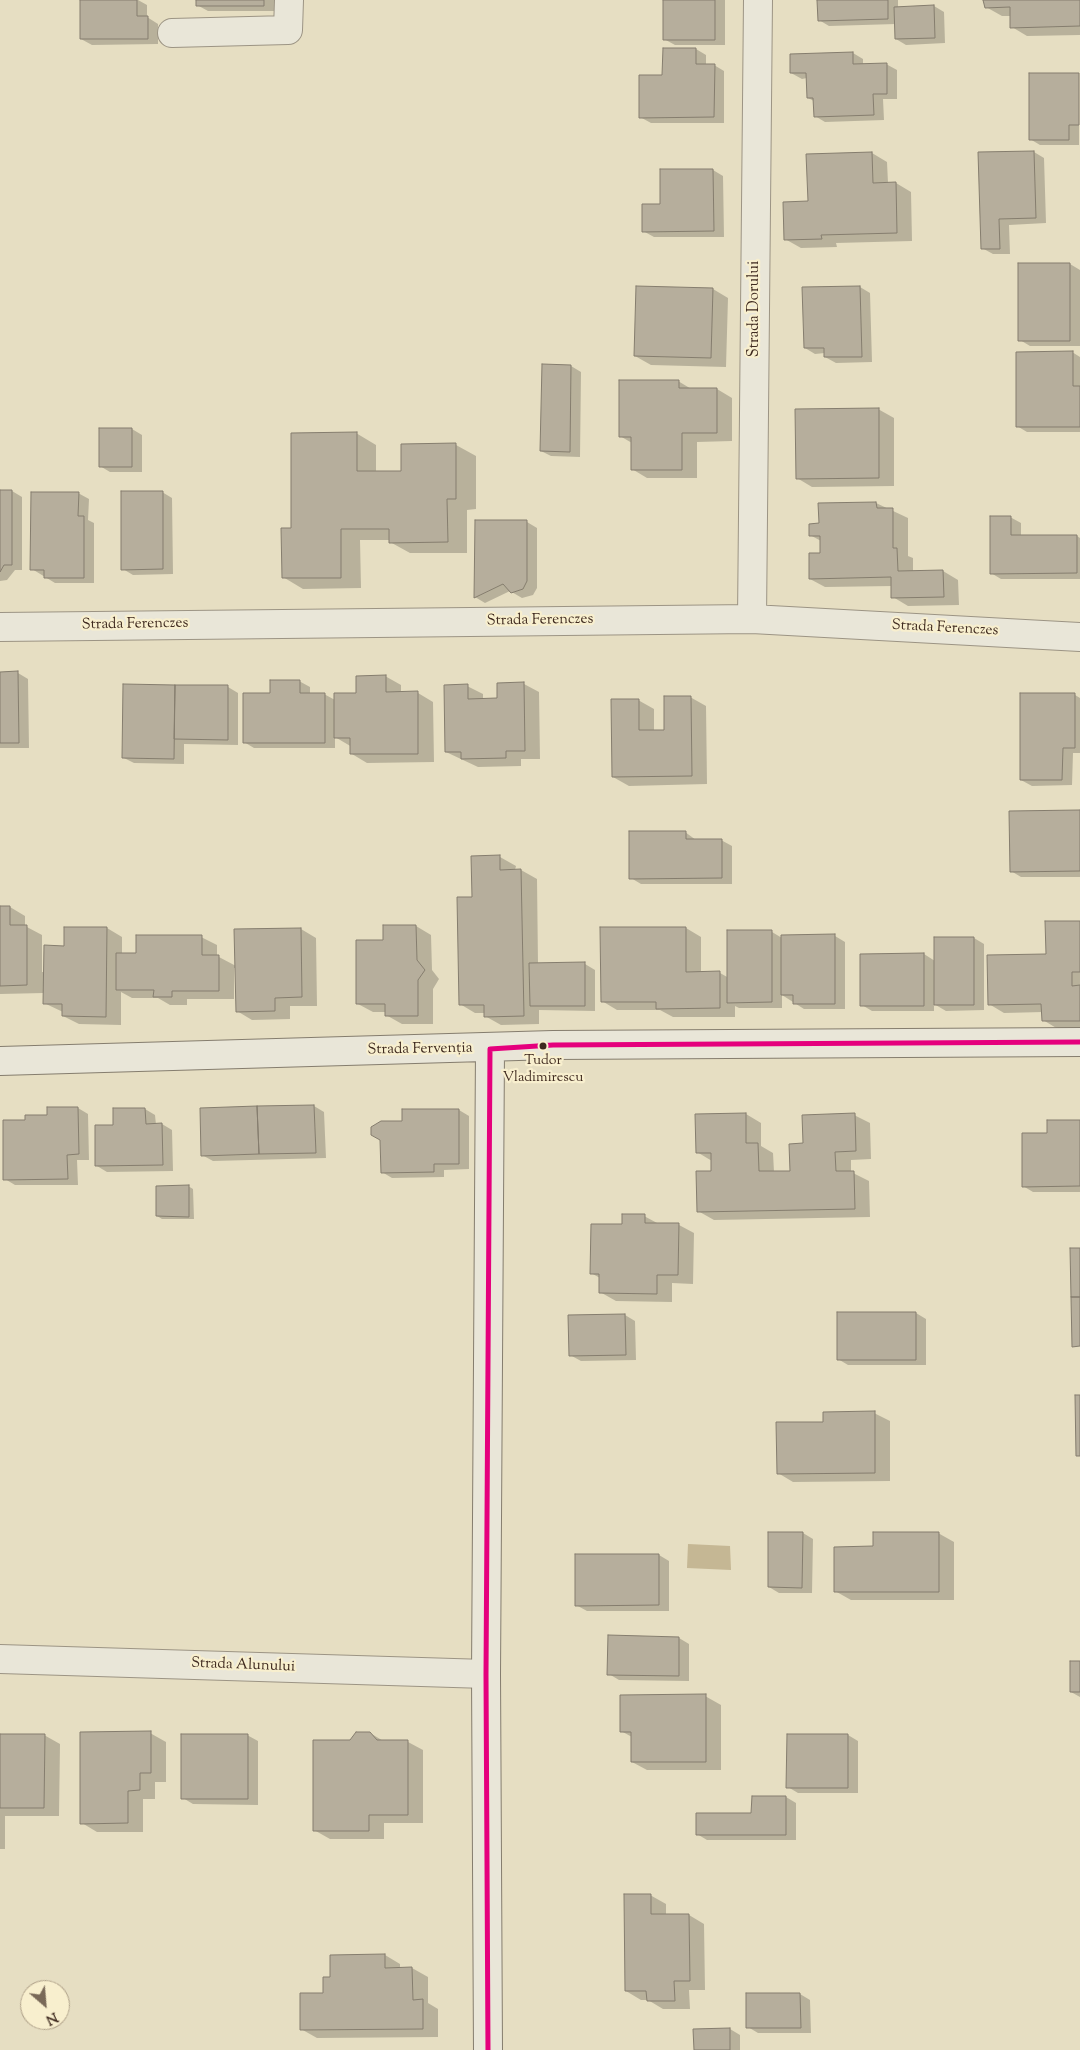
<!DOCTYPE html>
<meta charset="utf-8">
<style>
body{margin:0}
#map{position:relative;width:1080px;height:2050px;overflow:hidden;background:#e6dec2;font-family:"Sorts Mill Goudy",serif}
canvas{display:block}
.north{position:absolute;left:20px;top:1980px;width:50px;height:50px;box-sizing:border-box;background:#f8efce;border:1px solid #aea088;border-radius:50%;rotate:153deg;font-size:14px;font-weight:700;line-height:20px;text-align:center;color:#3f2a1f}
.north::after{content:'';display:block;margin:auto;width:18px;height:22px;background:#796958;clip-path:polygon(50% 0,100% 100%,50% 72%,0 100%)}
</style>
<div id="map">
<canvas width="1080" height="2050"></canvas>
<div class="north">N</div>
</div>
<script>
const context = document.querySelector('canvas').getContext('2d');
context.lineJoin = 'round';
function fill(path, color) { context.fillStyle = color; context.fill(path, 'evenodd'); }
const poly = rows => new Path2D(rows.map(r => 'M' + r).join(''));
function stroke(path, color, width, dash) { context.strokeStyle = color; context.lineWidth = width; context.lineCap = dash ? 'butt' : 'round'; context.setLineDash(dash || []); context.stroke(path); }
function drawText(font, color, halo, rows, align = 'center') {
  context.font = font + ' "Sorts Mill Goudy",serif'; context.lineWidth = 4.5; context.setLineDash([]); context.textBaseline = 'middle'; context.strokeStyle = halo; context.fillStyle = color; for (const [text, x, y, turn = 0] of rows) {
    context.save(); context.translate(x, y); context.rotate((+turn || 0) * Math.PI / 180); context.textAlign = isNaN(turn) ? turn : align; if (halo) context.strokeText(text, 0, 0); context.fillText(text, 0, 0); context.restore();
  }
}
fill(poly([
 [688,1544,730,1546,731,1570,687,1568]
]), '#c5b794');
fill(poly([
 [81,0,138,0,147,5,147,17,158,24,158,44,92,45,81,39],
 [197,0,274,0,274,11,208,11,197,5],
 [664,0,725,0,725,45,675,45,664,39],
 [818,0,898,0,898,8,934,6,944,12,945,43,906,45,896,39,896,24,829,26,819,20],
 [984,0,1080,0,1080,35,1027,36,1012,27,1011,16,1002,16,986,7],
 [696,49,706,55,706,65,714,65,724,71,724,123,651,123,640,117,664,76],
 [853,53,863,59,863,65,886,64,897,70,897,99,883,99,884,120,825,122,815,116,814,101,808,98,807,78,802,79,791,73],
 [1079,74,1079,145,1040,145,1030,139],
 [1034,152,1044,158,1046,223,1009,225,1010,254,993,254,982,248],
 [872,153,887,162,888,183,896,183,911,192,912,241,836,243,837,247,801,248,785,239,809,202],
 [713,170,723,176,724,237,654,237,643,231,661,205],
 [1070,264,1080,270,1080,346,1030,346,1020,340],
 [860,287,870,293,872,362,836,363,825,357,825,353,815,354,805,348],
 [713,289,728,298,726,367,651,365,635,356],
 [1072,352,1080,357,1080,432,1027,432,1017,426],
 [543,365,571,366,581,372,580,457,551,456,541,451],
 [678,381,693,390,717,389,732,398,732,441,697,442,697,478,647,478,632,469,632,443,620,436],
 [878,409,894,418,894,486,812,487,797,478],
 [100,429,132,429,142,435,142,472,110,472,100,466],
 [356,433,376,445,376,472,403,472,456,445,476,456,476,509,467,510,467,553,410,553,390,542,390,540,360,540,361,588,303,589,283,577,293,529],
 [0,491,12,491,22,497,22,570,15,570,7,580,0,581],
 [162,492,172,498,173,574,133,575,123,569],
 [78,493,89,499,88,520,94,523,94,583,55,583,32,569],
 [876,503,908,518,908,556,913,558,913,572,943,571,958,580,959,605,908,606,893,597,893,586,825,587,810,579,822,554,821,541,810,535,820,524],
 [1010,517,1021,523,1021,536,1077,536,1080,538,1080,579,1001,579,991,573],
 [527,522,537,528,537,588,533,595,522,598,510,591,485,603,475,597],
 [0,673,18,673,28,679,29,748,0,748],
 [385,676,401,685,401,693,418,693,433,702,434,762,367,763,352,754,352,747,335,737,335,748,254,748,244,742,271,694,299,681,310,687,310,694,324,694,335,700,357,694],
 [524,684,539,692,540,759,521,759,521,766,478,767,446,752,467,686,483,694,483,700,498,699],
 [124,685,228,687,238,693,238,745,184,744,184,764,134,763,124,758],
 [1075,695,1080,698,1080,753,1073,753,1072,785,1032,786,1021,780],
 [690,697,706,706,707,784,629,786,613,777,638,700,654,709,654,731,665,731],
 [1080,812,1080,877,1021,877,1011,871],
 [685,832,696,840,721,840,732,846,732,884,641,884,631,878],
 [472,857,500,857,516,866,515,870,521,870,537,879,538,964,585,964,595,970,595,1011,539,1010,539,1024,501,1025,485,1016,485,1013,475,1013,460,1004,473,898],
 [0,907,10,907,25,916,25,926,42,935,42,972,45,972,65,947,107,928,122,937,122,954,137,954,201,937,217,945,217,956,236,966,301,929,316,938,317,1006,290,1006,290,1019,252,1020,237,1011,236,968,234,968,234,999,187,999,187,1005,170,1005,158,998,132,998,121,992,121,1025,79,1024,63,1016,63,1012,44,1003,44,993,0,994],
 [1080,922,1080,1029,1058,1029,1043,1020,1043,1012,1004,1013,989,1004,1047,955],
 [416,926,431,935,432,970,439,979,433,989,433,1024,402,1024,386,1015,386,1012,373,1012,358,1004,384,941,384,927],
 [686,928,701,937,701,973,720,973,729,978,772,932,782,938,835,936,845,942,845,1009,804,1009,782,995,782,1008,739,1008,735,1006,735,1017,673,1017,660,1010,617,1010,602,1001],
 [974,938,984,944,984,1010,946,1011,934,1004,934,1011,872,1011,862,1005,862,955,924,954,935,961],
 [314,1106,324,1112,326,1158,213,1161,202,1155,201,1109],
 [78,1108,88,1114,89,1160,77,1160,78,1185,15,1185,5,1179,26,1121],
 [114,1109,145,1109,155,1115,156,1125,162,1124,172,1130,173,1171,107,1172,97,1166,114,1126],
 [404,1110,459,1110,469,1116,469,1169,444,1170,444,1177,392,1178,382,1172,403,1123],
 [746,1114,761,1123,761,1146,773,1153,774,1172,791,1172,804,1144,854,1115,870,1123,871,1159,851,1160,851,1172,869,1181,870,1217,714,1220,698,1211,712,1173,712,1161,697,1152],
 [1080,1121,1080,1192,1033,1192,1023,1186,1048,1134],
 [188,1186,193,1189,194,1219,162,1219,157,1216],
 [644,1216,659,1224,679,1225,694,1233,693,1284,672,1283,672,1302,616,1301,600,1292,600,1278,591,1273,623,1226],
 [916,1313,926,1319,926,1365,848,1365,838,1359],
 [625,1315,635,1321,636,1360,581,1361,570,1355],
 [874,1413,890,1421,890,1481,793,1482,778,1473,825,1423],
 [803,1533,813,1539,812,1593,779,1593,769,1587],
 [938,1533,954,1542,954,1600,851,1600,835,1591,874,1548],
 [576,1555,659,1555,669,1561,669,1611,587,1611,576,1605],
 [609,1637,679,1638,689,1644,689,1681,619,1680,609,1674],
 [1080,1663,1080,1697,1071,1692],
 [705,1696,721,1705,721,1770,647,1770,632,1762,632,1737,621,1731],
 [150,1733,166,1742,166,1782,155,1782,155,1799,143,1799,143,1832,97,1832,82,1823],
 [370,1733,385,1742,408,1742,423,1750,423,1823,384,1823,384,1839,330,1839,314,1830,351,1741],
 [0,1735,44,1735,60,1744,59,1816,5,1816,5,1849,0,1849],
 [247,1735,258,1741,258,1805,193,1804,183,1798],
 [848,1735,858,1741,858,1793,798,1793,788,1787],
 [786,1797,796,1803,796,1840,707,1840,697,1834,753,1814],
 [650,1895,666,1904,666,1915,689,1915,704,1924,705,1990,689,1990,690,2009,663,2009,648,2000,641,2000,626,1991],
 [385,1955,400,1964,400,1969,412,1968,428,1977,428,2003,438,2009,438,2037,317,2038,301,2029,324,1994,331,1978,331,1956],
 [747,1994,800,1994,810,2000,811,2033,758,2033,748,2027],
 [730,2029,740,2035,740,2050,695,2050]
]), '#0003');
const building = poly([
 [80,0,137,0,137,16,148,16,148,39,80,39,80,0],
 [196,0,264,0,264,6,196,6,196,0],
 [663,0,715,0,715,40,663,40,663,0],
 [817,0,888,0,888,19,818,21,817,0],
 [983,0,1080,0,1080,26,1010,28,1010,7,985,8,983,0],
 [934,5,935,38,895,39,894,7,934,5],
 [663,48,696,48,696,64,715,64,714,117,639,118,639,75,662,75,663,48],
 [853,52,853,64,887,63,887,94,873,94,874,115,814,117,813,98,807,98,806,73,790,73,790,54,853,52],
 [1029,73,1079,73,1079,125,1069,125,1069,140,1029,140,1029,73],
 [1034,151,1036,218,999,219,1000,249,981,249,978,152,1034,151],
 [872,152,873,183,896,182,897,233,821,235,822,239,784,240,783,202,808,201,806,154,872,152],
 [660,169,713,169,714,231,642,232,642,204,660,204,660,169],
 [1018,263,1070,263,1070,341,1018,341,1018,263],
 [636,286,713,288,711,358,634,356,636,286],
 [860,286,862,357,824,357,824,348,804,348,802,287,860,286],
 [1073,351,1073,386,1080,386,1080,427,1016,427,1016,352,1073,351],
 [542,364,571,365,570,452,540,451,542,364],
 [619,380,679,380,679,388,717,388,717,433,682,433,682,470,631,470,631,437,619,437,619,380],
 [879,408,879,478,796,479,795,409,879,408],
 [99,428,132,428,132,467,99,467,99,428],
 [357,432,357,471,401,471,401,444,456,443,456,499,447,499,448,542,389,543,389,529,341,529,341,578,282,578,281,528,291,528,291,433,357,432],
 [0,490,12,490,12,565,4,565,0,572,0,490],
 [121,491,163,491,163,569,121,570,121,491],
 [31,492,79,492,78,516,84,516,84,578,44,578,44,570,30,570,31,492],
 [876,502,877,508,893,508,893,548,897,548,898,571,943,570,944,597,891,598,891,577,809,579,809,553,820,553,820,536,809,536,809,524,819,523,818,503,876,502],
 [990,516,1011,516,1011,535,1077,535,1077,573,990,574,990,516],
 [475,520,527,520,527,581,523,589,511,593,503,584,474,598,475,520],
 [18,671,19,743,0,743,0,672,18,671],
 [386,675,386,692,418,691,418,754,350,754,350,738,334,738,334,693,356,693,356,676,386,675],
 [270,680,300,680,300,693,325,693,325,743,243,743,243,693,270,693,270,680],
 [524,682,525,751,506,751,506,758,461,759,461,752,445,752,444,685,468,684,468,699,497,698,497,683,524,682],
 [123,684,175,685,174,759,122,758,123,684],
 [175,685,228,685,228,740,174,739,175,685],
 [1020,693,1075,693,1075,748,1063,748,1062,780,1020,780,1020,693],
 [664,696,691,696,692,776,612,777,611,699,639,699,639,730,664,730,664,696],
 [1080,810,1080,871,1010,872,1009,811,1080,810],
 [629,831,686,831,686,839,722,839,722,878,629,879,629,831],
 [500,855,500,870,521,869,524,1016,484,1017,484,1005,459,1005,457,897,472,897,471,856,500,855],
 [0,906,10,906,10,925,27,925,27,985,0,986,0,906],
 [1045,921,1080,921,1080,972,1072,972,1072,986,1080,985,1080,1021,1042,1021,1041,1004,988,1005,987,955,1046,954,1045,921],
 [383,925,416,925,417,960,425,970,418,980,418,1016,385,1016,385,1004,356,1004,356,940,383,940,383,925],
 [64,927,107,927,106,1017,62,1016,62,1004,43,1004,44,945,64,946,64,927],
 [600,927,686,927,686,972,720,971,720,1008,656,1009,656,1002,601,1002,600,927],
 [301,928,302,997,275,998,275,1011,236,1012,234,929,301,928],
 [727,930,772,930,772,1002,727,1003,727,930],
 [835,934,835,1004,793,1004,793,995,781,995,781,935,835,934],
 [136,935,202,935,202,955,219,955,219,991,172,991,172,997,153,997,154,990,116,990,116,953,136,953,136,935],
 [934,937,974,937,974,1005,934,1005,934,937],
 [924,953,924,1006,860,1006,860,954,924,953],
 [585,962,585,1006,530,1006,529,963,585,962],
 [314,1105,316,1153,259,1154,257,1106,314,1105],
 [257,1106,259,1154,201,1156,200,1108,257,1106],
 [47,1107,78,1107,79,1154,67,1155,68,1179,3,1180,3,1120,25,1120,25,1115,47,1115,47,1107],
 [113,1108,145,1108,146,1124,162,1123,163,1165,95,1166,95,1125,113,1125,113,1108],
 [402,1109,459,1109,459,1164,434,1164,434,1172,381,1173,380,1140,371,1135,371,1127,381,1121,402,1121,402,1109],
 [746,1113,746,1143,758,1143,759,1171,790,1171,789,1144,803,1143,802,1115,855,1113,856,1151,835,1152,836,1171,854,1171,855,1209,697,1212,696,1171,711,1171,711,1153,696,1153,695,1114,746,1113],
 [1047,1120,1080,1120,1080,1186,1022,1187,1022,1133,1047,1133,1047,1120],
 [189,1185,189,1217,156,1216,156,1186,189,1185],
 [622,1214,645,1214,645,1223,679,1223,678,1275,657,1275,657,1294,599,1293,599,1274,590,1274,591,1224,622,1224,622,1214],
 [1070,1248,1080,1248,1080,1297,1071,1297,1070,1248],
 [1071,1297,1080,1297,1080,1346,1072,1347,1071,1297],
 [837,1312,916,1312,916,1360,837,1360,837,1312],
 [625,1314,626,1355,569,1356,568,1315,625,1314],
 [1075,1395,1080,1395,1080,1456,1076,1456,1075,1395],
 [875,1411,875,1473,777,1474,776,1422,823,1422,823,1412,875,1411],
 [768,1532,803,1532,802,1588,768,1587,768,1532],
 [873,1532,939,1532,939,1592,834,1592,834,1547,873,1546,873,1532],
 [575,1554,659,1554,659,1605,575,1606,575,1554],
 [608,1635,679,1637,679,1676,607,1675,608,1635],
 [1070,1661,1080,1661,1080,1692,1070,1692,1070,1661],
 [706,1694,706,1762,631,1762,631,1732,620,1732,620,1695,706,1694],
 [151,1731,151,1773,140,1773,140,1790,128,1791,128,1823,80,1824,80,1732,151,1731],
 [356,1732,370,1732,377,1740,408,1740,408,1815,369,1815,369,1831,313,1831,313,1740,350,1740,356,1732],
 [0,1734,45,1734,44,1808,0,1808,0,1734],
 [181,1734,248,1734,248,1799,181,1799,181,1734],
 [787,1734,848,1734,848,1788,786,1788,787,1734],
 [752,1796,786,1796,786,1835,696,1835,696,1813,751,1813,752,1796],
 [624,1894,651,1894,651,1914,689,1914,690,1981,674,1981,675,2001,647,2001,646,1991,625,1991,624,1894],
 [385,1954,385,1968,412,1967,413,2000,423,1999,423,2029,300,2030,300,1993,323,1993,323,1977,330,1977,330,1955,385,1954],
 [746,1993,800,1993,801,2028,746,2028,746,1993],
 [730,2028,730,2050,694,2050,693,2029,730,2028]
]);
fill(building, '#b6ae9c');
stroke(building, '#857d6e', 1);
const street = poly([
 [172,33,288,30,289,0],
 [752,619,758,0],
 [0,627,752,619,1080,637],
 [0,1659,486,1674]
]);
const secondary = poly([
 [0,1061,553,1045,1080,1042],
 [488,2050,486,1674,490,1049]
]);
stroke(street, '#9c9484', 30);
stroke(secondary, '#857d6e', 30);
stroke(street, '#e9e6d8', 28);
stroke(secondary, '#e9e6d8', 28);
stroke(poly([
 [490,1049,553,1045,1080,1042],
 [488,2050,486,1674,490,1049]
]), '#e5007d', 5);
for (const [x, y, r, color] of [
 [543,1046,4.5,"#3f2a1f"]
]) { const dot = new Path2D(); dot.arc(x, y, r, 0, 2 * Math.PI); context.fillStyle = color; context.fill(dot); stroke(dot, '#f8efce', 2); }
drawText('14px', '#3f2a1f', '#f8efce', [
 ["Tudor",543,1062],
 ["Vladimirescu",543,1079]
]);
drawText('15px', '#3f2a1f', '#f8efce', [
 ["Strada Dorului",755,309,-90],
 ["Strada Ferenczes",540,621,-1],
 ["Strada Ferenczes",135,625,-1],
 ["Strada Ferenczes",945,629,3],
 ["Strada Fervenția",420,1050,-1],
 ["Strada Alunului",243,1666,2]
]);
</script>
